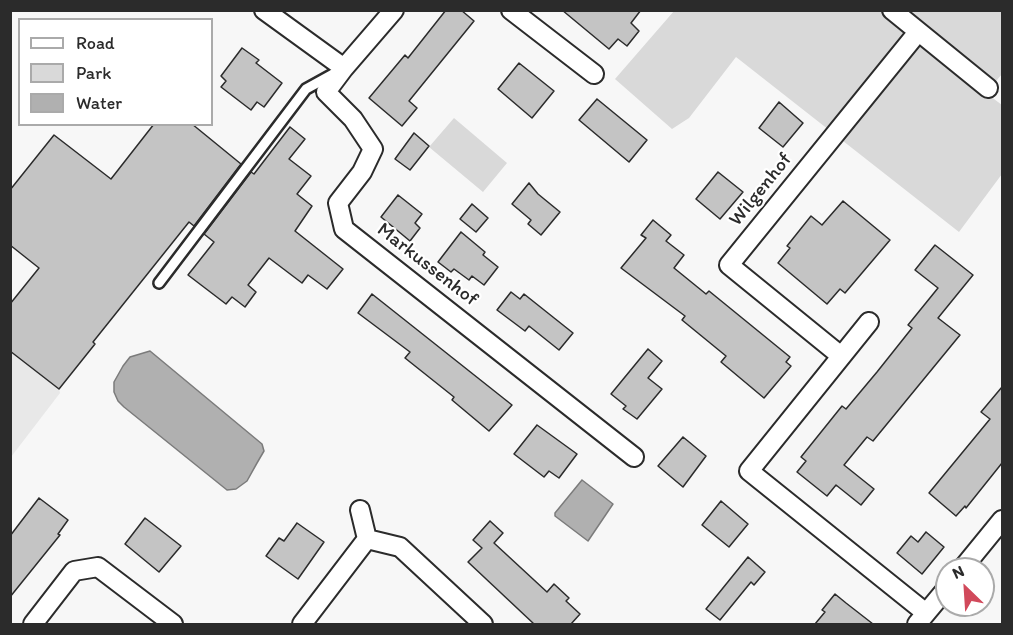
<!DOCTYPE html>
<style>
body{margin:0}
#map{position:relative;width:1013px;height:635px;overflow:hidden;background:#f7f7f7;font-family:Itim,sans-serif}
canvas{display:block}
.frame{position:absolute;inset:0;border:12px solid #2b2b2b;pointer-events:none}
.legend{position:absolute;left:18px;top:18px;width:195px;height:108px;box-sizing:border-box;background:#fff;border:2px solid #aaa;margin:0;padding:8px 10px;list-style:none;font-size:18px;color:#2b2b2b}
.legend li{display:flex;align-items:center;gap:12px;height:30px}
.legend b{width:30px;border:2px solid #aaa}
.north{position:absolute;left:935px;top:557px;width:60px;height:60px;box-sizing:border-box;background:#fff;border:2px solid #aaa;border-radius:50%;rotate:335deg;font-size:16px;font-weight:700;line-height:24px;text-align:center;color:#2b2b2b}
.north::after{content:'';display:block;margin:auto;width:21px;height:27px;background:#d1495b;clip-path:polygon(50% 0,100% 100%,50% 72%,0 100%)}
</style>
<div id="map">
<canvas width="1013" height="635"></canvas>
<div class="frame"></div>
<ul class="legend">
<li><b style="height:8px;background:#fff"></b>Road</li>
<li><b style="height:16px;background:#d9d9d9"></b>Park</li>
<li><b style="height:16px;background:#b0b0b0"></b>Water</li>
</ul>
<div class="north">N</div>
</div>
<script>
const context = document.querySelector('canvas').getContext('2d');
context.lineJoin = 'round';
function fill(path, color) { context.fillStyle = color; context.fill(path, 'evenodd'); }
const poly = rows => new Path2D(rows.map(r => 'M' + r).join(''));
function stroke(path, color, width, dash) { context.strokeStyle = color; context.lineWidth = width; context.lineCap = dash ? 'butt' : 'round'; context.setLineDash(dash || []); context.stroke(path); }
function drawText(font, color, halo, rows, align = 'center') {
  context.font = font + ' Itim,sans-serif'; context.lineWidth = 4.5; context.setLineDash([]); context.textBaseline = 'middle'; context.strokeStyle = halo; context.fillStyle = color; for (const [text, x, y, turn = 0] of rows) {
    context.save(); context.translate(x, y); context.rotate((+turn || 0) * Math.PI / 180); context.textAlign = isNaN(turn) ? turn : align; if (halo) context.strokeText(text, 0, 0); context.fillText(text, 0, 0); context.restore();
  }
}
fill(poly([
 [11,351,59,389,60,393,11,457]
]), '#e8e8e8');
fill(poly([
 [674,11,1002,11,1002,74,986,93,1002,105,1002,174,959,232,736,57,689,118,672,129,615,79],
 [454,118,507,163,483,192,429,147]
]), '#d9d9d9');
const water = poly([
 [150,351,262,444,264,451,257,463,247,481,236,489,227,490,124,407,118,401,114,392,114,382,123,366,130,357,150,351],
 [582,480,613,504,588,541,555,516,555,513,582,480]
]);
fill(water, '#b0b0b0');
stroke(water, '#7b7b7b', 1.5);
const building = poly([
 [446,10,461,10,474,21,409,101,417,108,402,126,369,98,405,55,408,58,446,10],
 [562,10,641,10,631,23,639,31,627,46,618,39,609,49,562,10],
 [242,48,259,60,256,63,282,83,264,107,257,102,251,110,221,87,226,81,221,76,242,48],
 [519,63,554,91,532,118,498,89,519,63],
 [597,99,647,140,629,162,579,120,597,99],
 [779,102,803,123,783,147,759,128,779,102],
 [154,124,192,124,241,164,194,226,189,222,93,342,95,344,59,389,10,351,10,304,39,268,10,245,10,190,54,135,111,179,154,124],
 [290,127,305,139,289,159,311,176,297,194,312,206,295,231,343,269,327,289,308,275,302,283,269,258,248,285,256,292,245,307,232,297,226,304,188,275,214,242,204,234,251,172,254,174,290,127],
 [414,133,429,146,410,170,395,159,414,133],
 [718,172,743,192,720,219,696,199,718,172],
 [529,183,538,194,560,212,541,235,528,224,531,220,512,204,529,183],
 [398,195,422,214,415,223,420,228,410,241,381,217,398,195],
 [843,201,890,240,845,293,840,289,827,304,778,263,790,248,787,246,811,216,822,225,843,201],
 [472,204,488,218,476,232,460,219,472,204],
 [653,220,671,235,666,241,684,255,674,268,706,294,709,291,790,357,786,362,791,366,764,398,721,362,726,356,682,320,685,316,621,268,646,238,641,235,653,220],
 [461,232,485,252,483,255,498,267,484,285,472,276,469,280,454,269,451,272,438,262,461,232],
 [935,245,973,275,938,318,960,335,873,441,867,437,844,465,874,489,861,505,836,485,827,496,797,472,806,461,801,457,842,406,846,409,877,372,912,328,908,325,938,288,915,270,935,245],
 [511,292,520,299,524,294,573,333,559,350,529,326,525,331,497,310,511,292],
 [372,294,512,405,489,431,452,400,454,397,405,358,410,352,358,313,372,294],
 [648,349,662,361,648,378,662,389,637,419,623,409,626,406,611,394,648,349],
 [1002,387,1002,463,966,508,965,506,956,516,929,493,990,419,981,412,1002,387],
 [537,425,577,454,559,478,549,471,544,477,514,454,537,425],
 [683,437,706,456,683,487,658,466,683,437],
 [39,498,68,520,58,534,60,535,10,597,10,536,39,498],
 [721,501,748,524,729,547,702,525,721,501],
 [145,518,181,546,159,572,125,544,145,518],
 [490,521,503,533,494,543,547,592,554,584,569,598,566,601,580,614,571,624,534,624,468,562,482,548,473,540,490,521],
 [297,523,324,542,298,579,266,556,279,538,284,541,297,523],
 [926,532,944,547,922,574,897,553,911,536,918,542,926,532],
 [748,557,765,572,754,585,751,582,720,620,706,609,748,557],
 [835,594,846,603,873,624,815,624,825,612,822,610,835,594]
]);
fill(building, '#c4c4c4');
stroke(building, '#2b2b2b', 1.5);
const service = poly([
 [159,283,306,89,335,73]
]);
const minor = poly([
 [264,10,344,68,394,10],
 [511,10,594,74],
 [892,10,988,88],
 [344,68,326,92,353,119,373,149,362,172,338,203,344,229,634,457],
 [869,322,749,471,926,613],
 [841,356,729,265,918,32],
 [360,510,367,539],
 [962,569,1002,520],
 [33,624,74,571,98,567,173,624],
 [302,624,367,539,400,547,483,624],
 [917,624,947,588]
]);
stroke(service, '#2b2b2b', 14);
stroke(minor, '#2b2b2b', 22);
stroke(service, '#fff', 9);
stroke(minor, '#fff', 18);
drawText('20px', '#2b2b2b', '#fff', [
 ["Wilgenhof",761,190,-51],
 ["Markussenhof",427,265,38]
]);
</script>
